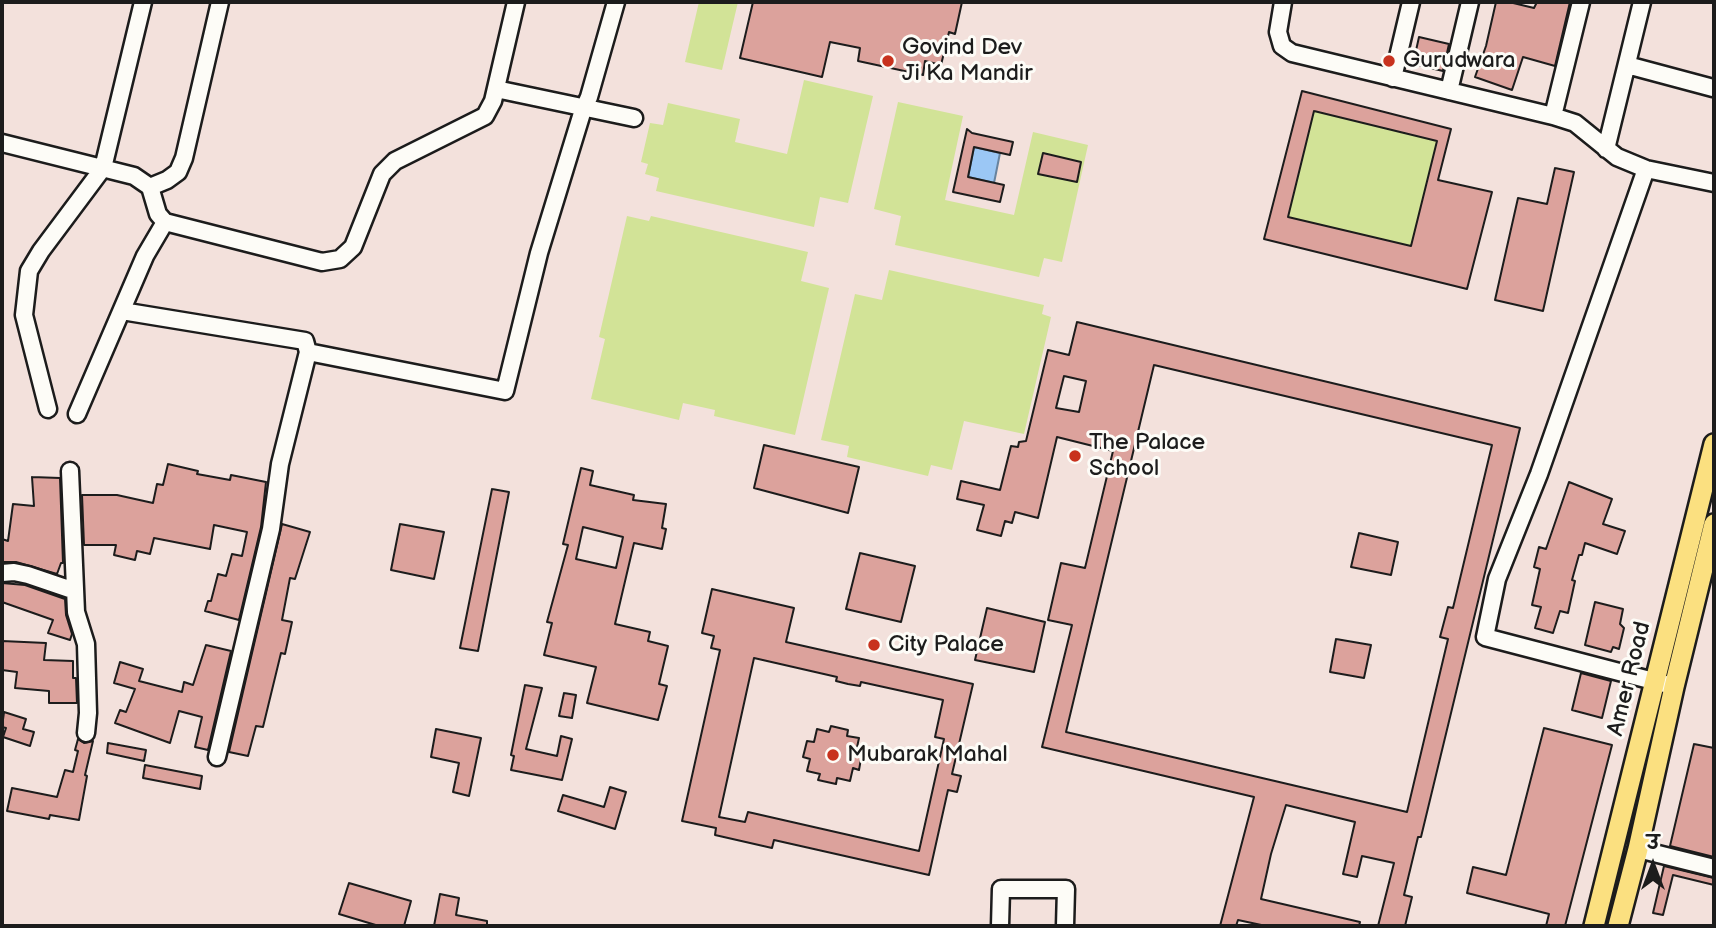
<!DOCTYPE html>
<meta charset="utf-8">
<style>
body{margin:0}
#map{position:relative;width:1716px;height:928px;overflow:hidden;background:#f3e1dc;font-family:"Balsamiq Sans","Playpen Sans Deva",sans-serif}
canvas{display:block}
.frame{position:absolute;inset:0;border:4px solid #1c1c1c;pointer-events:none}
.north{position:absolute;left:1618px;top:830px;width:70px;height:70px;-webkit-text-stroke:5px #fdfcf7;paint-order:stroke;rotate:0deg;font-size:19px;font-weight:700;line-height:28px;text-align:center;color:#1c1c1c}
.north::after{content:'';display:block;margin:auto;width:24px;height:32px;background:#1c1c1c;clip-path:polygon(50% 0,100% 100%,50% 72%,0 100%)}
</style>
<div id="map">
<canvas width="1716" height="928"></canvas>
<div class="frame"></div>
<div class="north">उ</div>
</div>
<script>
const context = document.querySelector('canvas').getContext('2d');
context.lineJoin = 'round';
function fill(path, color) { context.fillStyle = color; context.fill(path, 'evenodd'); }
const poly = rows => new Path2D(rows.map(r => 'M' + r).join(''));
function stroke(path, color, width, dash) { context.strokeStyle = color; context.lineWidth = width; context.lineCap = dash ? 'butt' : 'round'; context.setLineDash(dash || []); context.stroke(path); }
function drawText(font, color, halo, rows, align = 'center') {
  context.font = font + ' "Balsamiq Sans",sans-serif'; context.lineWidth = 6; context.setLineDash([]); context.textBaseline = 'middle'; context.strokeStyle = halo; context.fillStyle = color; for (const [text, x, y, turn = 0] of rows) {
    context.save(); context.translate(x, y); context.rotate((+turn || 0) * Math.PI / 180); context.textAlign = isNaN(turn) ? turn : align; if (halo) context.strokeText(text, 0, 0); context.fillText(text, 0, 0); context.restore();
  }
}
fill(poly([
 [699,2,738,2,722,70,685,62],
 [804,80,873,96,848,203,820,197,814,227,656,191,659,178,645,174,648,164,641,162,650,123,663,125,668,103,740,119,735,142,787,154],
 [898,102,963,116,945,200,1014,215,1033,132,1088,145,1062,262,1044,258,1039,277,895,245,901,216,874,209],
 [1043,153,1081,162,1077,182,1038,174],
 [1314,111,1437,141,1411,246,1288,217],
 [627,216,649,221,651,216,808,252,801,281,829,288,795,435,714,416,715,410,683,403,679,420,591,399,605,339,599,337],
 [889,270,1044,305,1042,314,1051,317,1024,434,964,421,952,470,931,465,928,476,847,457,849,446,821,440,855,294,882,300]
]), '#d2e397');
const water = poly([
 [974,147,1000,153,994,183,968,177,974,147]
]);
fill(water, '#9bc7f5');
stroke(water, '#68839e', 2);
const building = poly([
 [753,2,962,2,955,34,949,32,941,65,925,61,923,75,858,61,860,48,830,42,822,77,740,58,753,2],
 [1496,2,1509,2,1534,8,1537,2,1570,2,1555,66,1523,57,1512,90,1475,77,1486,46,1496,2],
 [1419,37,1449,44,1443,71,1413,64,1419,37],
 [1302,91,1451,129,1438,180,1492,192,1467,289,1264,239,1302,91],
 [1314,111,1437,141,1411,246,1288,217,1314,111],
 [967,129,972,133,1013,142,1010,155,974,147,968,177,1004,185,1000,202,953,192,967,129],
 [1043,153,1081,162,1077,182,1038,174,1043,153],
 [1555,168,1574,172,1543,311,1495,300,1518,198,1547,204,1555,168],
 [1077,322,1520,428,1421,837,1418,837,1404,895,1412,897,1405,926,1378,926,1394,863,1362,856,1357,877,1343,874,1355,822,1286,805,1271,854,1261,899,1360,922,1359,926,1266,926,1238,920,1236,926,1220,926,1254,797,1042,747,1072,625,1048,620,1061,563,1085,568,1113,451,1057,437,1038,518,1015,512,1012,523,1005,521,1001,536,977,530,984,505,957,499,961,481,1000,490,1011,446,1018,447,1019,442,1026,441,1048,350,1069,355,1077,322],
 [1154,365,1492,445,1453,608,1448,607,1440,637,1448,639,1407,812,1066,732,1154,365],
 [1064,376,1086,381,1079,412,1056,408,1064,376],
 [764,445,859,467,848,513,754,488,764,445],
 [168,464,198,471,197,474,230,480,231,475,266,482,261,527,239,620,205,611,208,601,211,601,218,574,226,576,232,554,242,556,247,532,214,525,210,549,154,538,150,554,137,551,135,560,114,555,116,545,84,545,82,495,117,495,153,503,157,484,163,485,168,464],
 [581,468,593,471,590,485,634,495,633,500,666,504,662,528,666,529,662,549,634,543,615,624,650,632,648,641,668,646,659,684,667,686,658,720,587,703,596,667,544,655,552,623,547,622,568,545,563,544,581,468],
 [583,527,623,537,616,568,576,559,583,527],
 [32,477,60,478,63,563,61,563,57,574,16,562,2,562,2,539,8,541,13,504,34,506,32,477],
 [1569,482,1612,499,1603,524,1625,531,1617,554,1585,543,1582,555,1579,555,1572,580,1575,581,1568,613,1560,611,1553,633,1535,628,1541,607,1532,605,1540,569,1534,567,1539,547,1546,549,1569,482],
 [492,489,509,492,478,651,460,648,492,489],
 [282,524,310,532,295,579,290,578,282,620,292,622,285,654,281,653,263,727,256,726,248,756,229,752,282,524],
 [400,524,444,532,434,579,391,570,400,524],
 [1359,533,1398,542,1391,575,1351,567,1359,533],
 [860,553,915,566,901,622,846,609,860,553],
 [2,583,25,585,65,599,66,615,72,634,70,640,48,633,53,620,2,602,2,583],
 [712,589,794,608,786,642,973,684,952,774,961,776,957,792,948,790,929,875,774,840,772,848,715,835,716,828,682,821,720,650,711,648,714,636,702,633,712,589],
 [754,658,837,677,836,681,848,684,860,686,861,682,943,700,935,737,944,739,919,851,748,812,745,822,719,817,754,658],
 [1595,602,1623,609,1620,624,1624,628,1619,649,1613,647,1611,652,1585,645,1595,602],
 [987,608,1045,622,1034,672,975,660,987,608],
 [1336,639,1371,645,1364,678,1330,672,1336,639],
 [2,641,46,643,44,660,73,661,73,678,76,678,77,703,49,703,49,691,15,688,17,672,2,670,2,641],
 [206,645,231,651,208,750,195,747,202,717,179,711,170,743,115,723,120,710,126,712,135,689,114,683,120,662,143,669,139,681,182,692,184,682,193,685,206,645],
 [1581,673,1611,681,1602,718,1572,710,1581,673],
 [525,685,542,688,526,749,557,756,561,736,572,739,562,780,511,770,514,756,511,755,525,685],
 [564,693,576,695,572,718,559,716,564,693],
 [4,712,26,719,23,729,34,732,30,746,3,737,6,728,2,727,4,712],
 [831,726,848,730,847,736,859,738,856,752,862,753,859,770,853,768,850,781,837,778,836,784,818,780,820,774,807,771,810,759,803,757,807,741,814,742,817,729,829,732,831,726],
 [1544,728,1612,745,1565,926,1546,926,1549,914,1467,893,1473,867,1506,875,1544,728],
 [436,729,481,738,469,796,453,792,459,763,431,757,436,729],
 [78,739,84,743,93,741,85,775,87,776,79,820,50,815,49,819,7,811,12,788,57,797,65,770,73,772,78,751,75,750,78,739],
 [108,743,146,750,144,761,107,753,108,743],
 [1694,744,1714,748,1714,857,1670,846,1694,744],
 [145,765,202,776,200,789,143,778,145,765],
 [610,787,626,792,615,829,558,811,563,795,604,807,610,787],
 [1664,866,1714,878,1714,885,1673,875,1663,915,1653,913,1664,866],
 [349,883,411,901,404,926,379,926,339,914,349,883],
 [440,894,459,898,456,915,487,921,487,926,434,926,440,894]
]);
fill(building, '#dca29c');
stroke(building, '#1c1c1c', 2);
const minor = poly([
 [1283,2,1278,32,1282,46,1292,53,1553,116,1575,123,1617,157,1646,169,1714,183],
 [1627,65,1713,88],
 [1393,78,1411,2],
 [496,89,634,118],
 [1449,91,1470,2],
 [1553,116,1581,2],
 [2,143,134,176,150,187,158,214,165,222,322,262,340,259,353,247,382,174,395,161,485,116,493,101,516,2],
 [1606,149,1642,2],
 [1646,169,1539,474,1497,579,1485,637,1665,684],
 [150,187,167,180,178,172,184,158,220,2],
 [122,311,305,341,308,352,280,464,271,529,217,757],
 [308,352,505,391,539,253,582,113,589,97,616,2],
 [48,409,24,315,29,271,41,251,103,168,143,2],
 [77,414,145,256,165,222],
 [70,471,76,612,86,644,88,713,86,733],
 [2,573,14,572,28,575,75,591],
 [1638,849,1714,868],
 [1000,926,1001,889,1066,889,1065,926]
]);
const major = poly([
 [1594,926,1714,444],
 [1618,926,1638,849,1674,687,1714,524]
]);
stroke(minor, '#1c1c1c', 21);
stroke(major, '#1c1c1c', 24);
stroke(minor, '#fdfcf7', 16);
stroke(major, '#fbe080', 19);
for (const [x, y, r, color] of [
 [888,61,7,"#c8321e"],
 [1389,61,7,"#c8321e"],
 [1075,456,7,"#c8321e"],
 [874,645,7,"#c8321e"],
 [833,755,7,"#c8321e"]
]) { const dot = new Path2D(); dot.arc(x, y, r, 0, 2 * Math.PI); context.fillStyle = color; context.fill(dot); stroke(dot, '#fdfcf7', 2.5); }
drawText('23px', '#1c1c1c', '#fdfcf7', [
 ["Govind Dev",902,48],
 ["Ji Ka Mandir",902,74],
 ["Gurudwara",1403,61],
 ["The Palace",1089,443],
 ["School",1089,469],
 ["City Palace",888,645],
 ["Mubarak Mahal",847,755]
], 'left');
drawText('23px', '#1c1c1c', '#fdfcf7', [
 ["Amer Road",1630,679,-76]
]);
</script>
